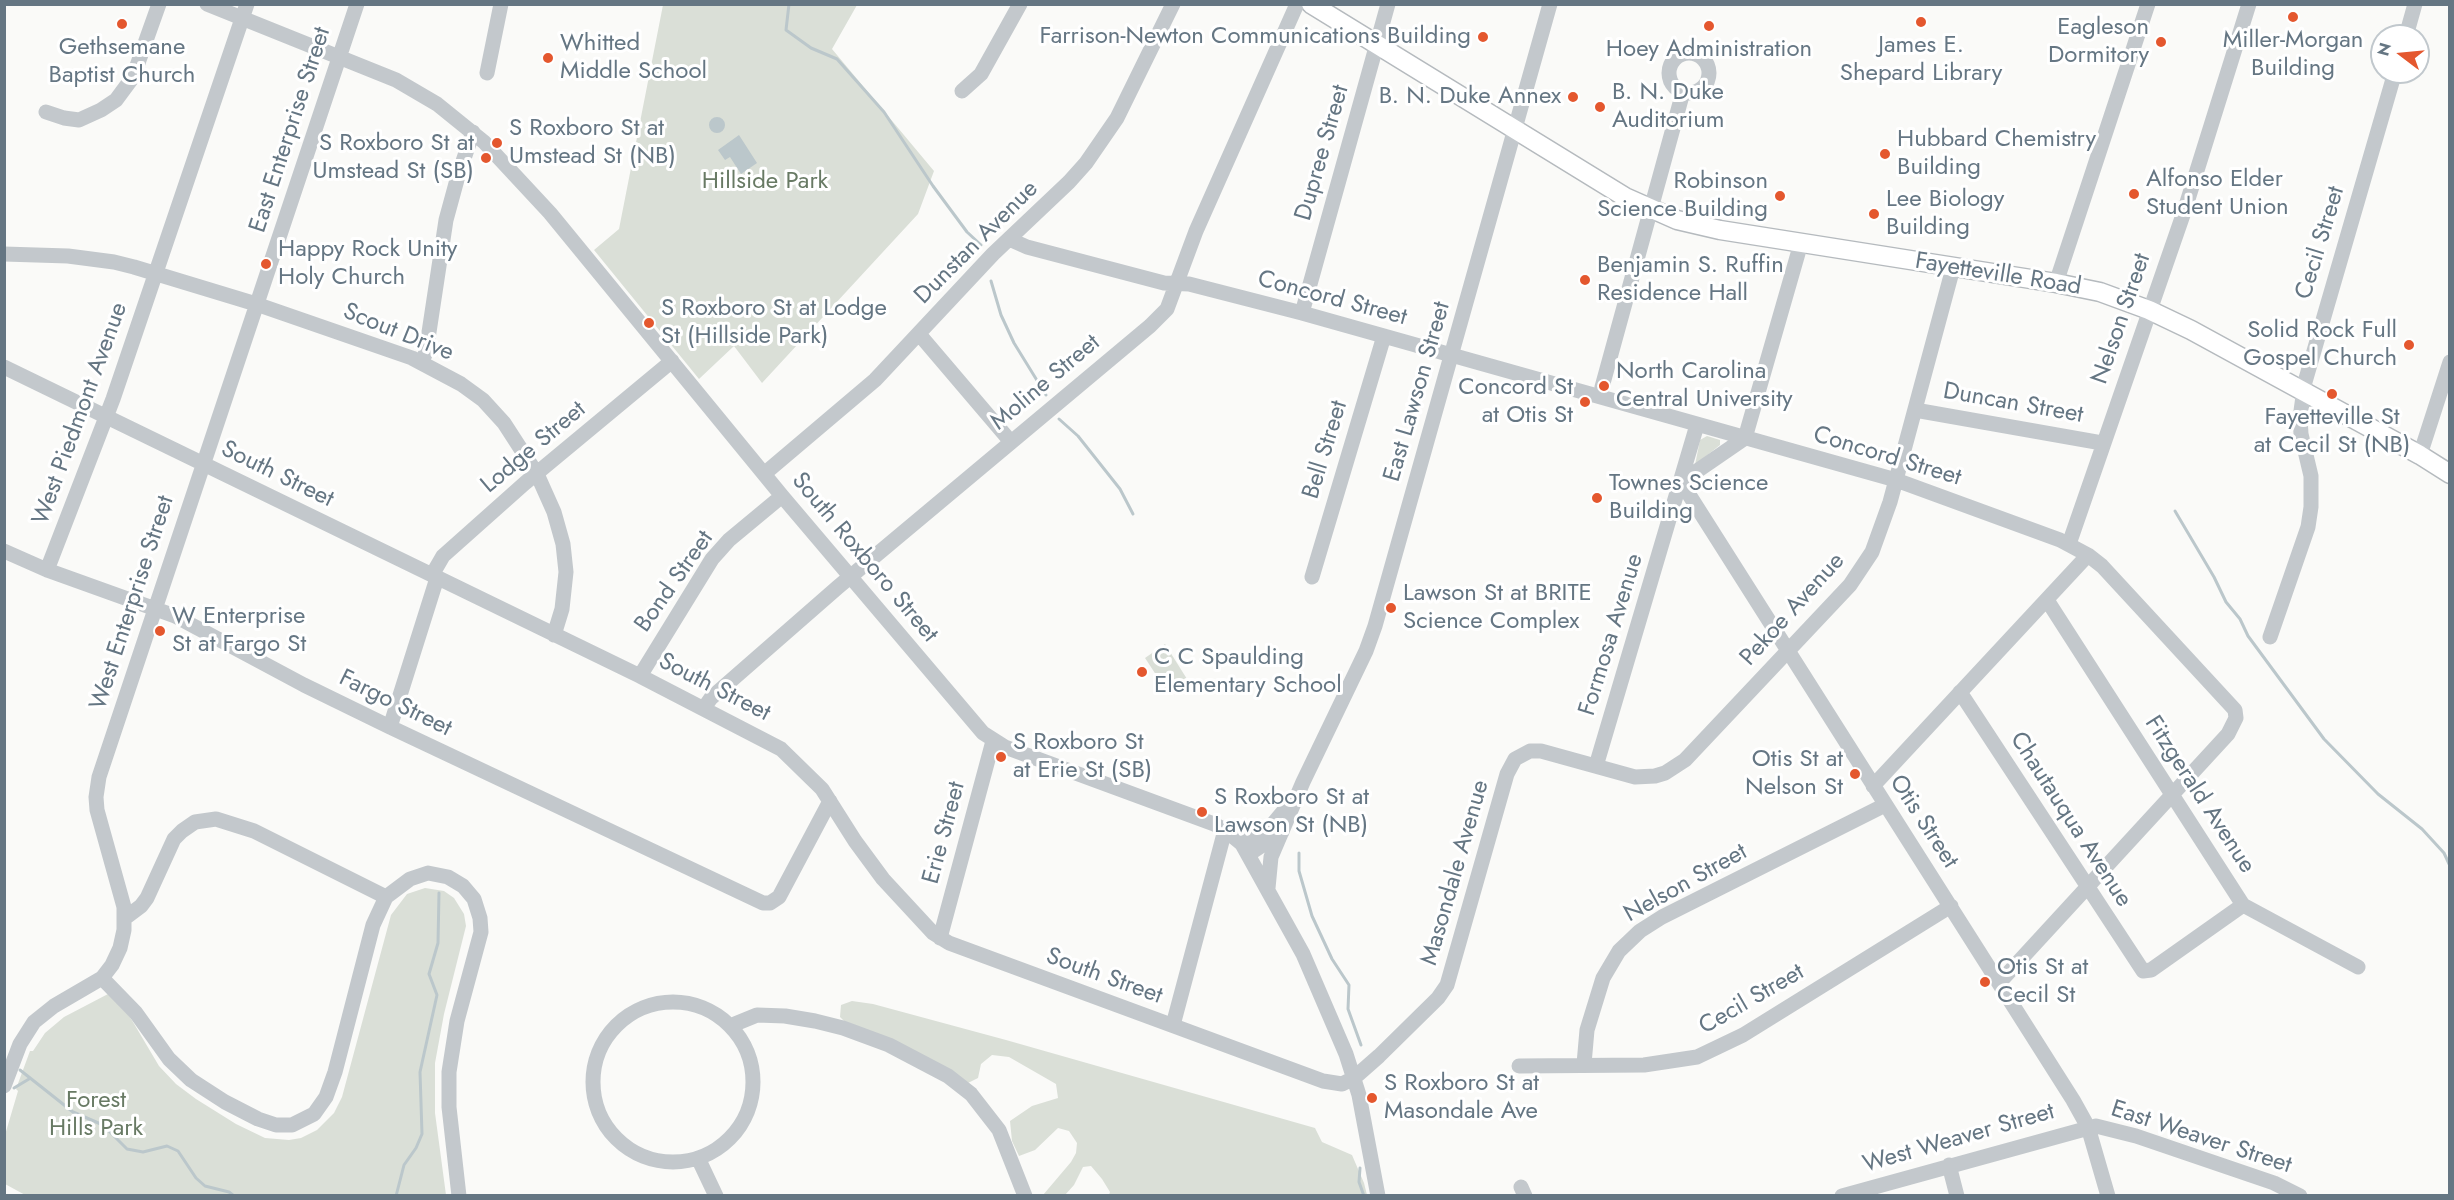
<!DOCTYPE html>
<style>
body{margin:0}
#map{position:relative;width:2454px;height:1200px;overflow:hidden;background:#fafaf8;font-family:Jost,sans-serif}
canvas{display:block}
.frame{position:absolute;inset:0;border:6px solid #657683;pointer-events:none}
.north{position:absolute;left:2370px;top:24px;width:60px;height:60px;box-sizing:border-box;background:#fff;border:2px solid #c1c8cd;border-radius:50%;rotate:286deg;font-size:16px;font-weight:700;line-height:24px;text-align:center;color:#657683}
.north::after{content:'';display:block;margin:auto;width:21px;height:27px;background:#e4572e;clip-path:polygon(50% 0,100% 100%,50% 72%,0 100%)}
</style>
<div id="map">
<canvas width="2454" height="1200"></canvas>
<div class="frame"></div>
<div class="north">N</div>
</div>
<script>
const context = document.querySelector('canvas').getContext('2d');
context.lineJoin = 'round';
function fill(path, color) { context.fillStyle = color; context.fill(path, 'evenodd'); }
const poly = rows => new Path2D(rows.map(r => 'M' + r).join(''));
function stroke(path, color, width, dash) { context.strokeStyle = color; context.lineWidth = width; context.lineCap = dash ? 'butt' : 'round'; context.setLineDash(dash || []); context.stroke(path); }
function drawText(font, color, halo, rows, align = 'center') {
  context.font = font + ' Jost,sans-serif'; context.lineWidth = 6; context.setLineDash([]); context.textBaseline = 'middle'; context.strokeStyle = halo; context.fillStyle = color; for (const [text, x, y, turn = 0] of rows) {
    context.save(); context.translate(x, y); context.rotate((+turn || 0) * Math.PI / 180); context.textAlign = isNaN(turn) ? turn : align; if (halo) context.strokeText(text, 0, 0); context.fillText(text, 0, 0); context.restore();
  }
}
fill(poly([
 [663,5,857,5,832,49,934,171,918,214,762,383,734,346,699,379,594,250,619,229],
 [1707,436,1720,440,1720,445,1695,465,1700,440],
 [1165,644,1187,679,1168,693,1145,658],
 [425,888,444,891,454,898,464,914,466,926,444,1014,435,1063,435,1113,446,1195,27,1196,5,1184,5,1135,18,1091,16,1089,30,1051,33,1051,45,1033,64,1017,108,994,130,1017,159,1066,176,1084,196,1099,236,1124,265,1138,289,1140,301,1138,317,1130,334,1113,342,1097,391,915,407,894],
 [852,1001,873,1004,1006,1040,1315,1128,1322,1142,1352,1155,1364,1183,1367,1195,1109,1195,1110,1192,1102,1179,1091,1166,1083,1167,1074,1185,1065,1195,1043,1195,1071,1162,1076,1153,1077,1143,1069,1131,1058,1128,1035,1150,1019,1156,1012,1141,1010,1121,1032,1106,1058,1098,1056,1084,1009,1057,992,1055,981,1064,978,1078,968,1083,844,1021,840,1017,841,1005]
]), '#dadfd7');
fill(poly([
 '709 125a8 8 0 1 1 16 0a8 8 0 1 1-16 0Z',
 [739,135,757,163,741,174,730,157,725,160,718,150]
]), '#bbc7cb');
stroke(poly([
 [789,4,786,30,811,48,837,59,884,112,933,186,967,232,981,245],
 [991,281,1001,315,1014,343,1046,395],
 [1059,419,1078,436,1120,489,1133,514],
 [2175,511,2214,577,2226,602,2240,619,2248,636,2324,739,2378,794,2422,829,2444,853,2450,866],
 [1299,853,1299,871,1312,916,1332,959,1349,985,1348,1009,1361,1045],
 [20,1070,73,1112,103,1125,127,1149,143,1152,167,1146,178,1151,196,1178,205,1186,229,1192,234,1196],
 [14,1088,29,1079],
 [1360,1168,1359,1182,1364,1196],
 [396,1196,404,1165,416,1148,422,1134,420,1072,437,995,429,974,438,943,439,893]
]), '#bbc7cb', 3);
const major = poly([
 [1311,4,1625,197,1677,220,1720,230,2056,283,2100,292,2149,310,2191,330,2420,455,2450,474]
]);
stroke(major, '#b5babe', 21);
stroke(poly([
 [207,4,396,80,437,104,484,142,550,213,782,496,983,733,1005,747,1214,824,1225,830,1242,844,1303,954,1346,1054,1359,1095,1378,1196],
 [2406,36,2415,4],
 '1669 73a20 20 0 1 1 40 0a20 20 0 1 1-40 0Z',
 [487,73,501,4],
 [962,91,981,74,1020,4],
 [46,112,64,118,79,120,101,110,116,100,133,77,159,4],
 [1009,239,1027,247,1164,283,1189,284,1302,313,1896,480,2060,540,2088,555,2102,566,2235,710,2236,718,2228,734,1999,983],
 [4,254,68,256,114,262,134,267,256,304,412,358,461,384,483,400,504,423,537,474,554,512,563,544,566,572,562,609,554,635],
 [2056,283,2148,4],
 [1302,313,1388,4],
 [919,334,1011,442],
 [422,362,426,352,446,220,458,176,473,132],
 [4,367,640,676,781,749,822,789,855,841,883,879,933,933,949,943,1323,1081,1342,1084,1354,1078,1379,1056,1438,998,1447,985,1507,774,1515,759,1530,751,1541,751,1635,777,1655,776,1665,773,1685,760,1850,585,1872,552,1890,502,1953,268],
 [1602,387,1683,92],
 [1915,410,2102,443],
 [2420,455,2450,362],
 [764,474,875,380,993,254,1069,182,1086,163,1117,118,1173,4],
 [1681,482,2073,1100,2088,1127,2108,1196],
 [1681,482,1745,438,1801,243],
 [2069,544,2184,212,2249,4],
 [4,551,47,570,175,616,304,685,390,727,763,903,770,903,779,897,830,801],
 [47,570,113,399,247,4],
 [432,575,443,556,525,483,672,361],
 [1312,577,1384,336],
 [2047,600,2243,905,2358,967],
 [2270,637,2308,527,2311,507,2311,476,2301,434,2300,418,2305,382,2395,72],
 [640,676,712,559,729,540,782,496],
 [1960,692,2143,971,2151,970,2243,905],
 [704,708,711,698,838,587,1150,326,1167,309,1196,231,1297,4],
 [390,727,437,578],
 [1596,766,1697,425],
 [1873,786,2088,555],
 [1242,844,1272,825,1287,807],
 [1249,854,1282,832],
 [1268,888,1271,857,1303,782,1366,651,1375,626,1550,4],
 [125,918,141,906,147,898,174,839,182,831,195,822,216,819,254,831,386,897],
 [940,938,993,741],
 [102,978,136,1013,169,1059,191,1080,225,1102,258,1119,276,1125,292,1125,314,1114,326,1097,335,1072,373,925,386,897,410,879,428,873,448,877,463,886,474,899,480,918,481,932,457,1021,449,1072,449,1107,459,1196],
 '593 1082a80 80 0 1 1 160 0a80 80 0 1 1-160 0Z',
 [1173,1025,1225,830],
 [730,1026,757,1015,785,1016,815,1021,843,1028,889,1045,948,1076,971,1094,999,1130,1025,1196],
 [1584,1064,1587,1030,1603,978,1619,951,1640,931,1662,917,1885,805],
 [1519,1066,1644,1065,1697,1057,1743,1035,1951,906],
 [4,1086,20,1044,34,1022,54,1006,102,978,112,965,120,948,124,930,124,907,97,810,96,797,99,777,357,4],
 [698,1158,716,1196],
 [1949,1165,1957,1196],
 [1521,1187,1525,1196],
 [1842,1196,2096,1126,2136,1136,2274,1183,2300,1196]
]), '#c3c8cc', 15);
stroke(major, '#fff', 18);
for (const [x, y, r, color] of [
 [2293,17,6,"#e4572e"],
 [1921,22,6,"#e4572e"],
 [122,24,6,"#e4572e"],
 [1709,26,6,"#e4572e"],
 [1483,37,6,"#e4572e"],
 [2161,42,6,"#e4572e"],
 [548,58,6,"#e4572e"],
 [1573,97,6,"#e4572e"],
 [1600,107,6,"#e4572e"],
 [497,143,6,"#e4572e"],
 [1885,154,6,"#e4572e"],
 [486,158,6,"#e4572e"],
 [2134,194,6,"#e4572e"],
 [1780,196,6,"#e4572e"],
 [1874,214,6,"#e4572e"],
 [266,264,6,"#e4572e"],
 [1585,280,6,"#e4572e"],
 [649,323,6,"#e4572e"],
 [2409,345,6,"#e4572e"],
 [1604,386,6,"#e4572e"],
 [2332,394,6,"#e4572e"],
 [1585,402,6,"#e4572e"],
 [1597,498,6,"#e4572e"],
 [1391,608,6,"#e4572e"],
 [160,631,6,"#e4572e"],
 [1142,672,6,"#e4572e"],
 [1001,757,6,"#e4572e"],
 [1855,774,6,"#e4572e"],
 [1202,812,6,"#e4572e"],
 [1985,982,6,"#e4572e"],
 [1372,1098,6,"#e4572e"]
]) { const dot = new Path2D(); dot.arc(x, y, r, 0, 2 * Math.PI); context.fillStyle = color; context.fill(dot); stroke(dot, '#fff', 2); }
drawText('24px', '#657683', '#fff', [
 ["Eagleson",2149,28,"right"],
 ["Dormitory",2149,56,"right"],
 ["Farrison-Newton Communications Building",1471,37,"right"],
 ["Miller-Morgan",2293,41,"center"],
 ["Building",2293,69,"center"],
 ["Whitted",560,44],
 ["Middle School",560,72],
 ["James E.",1921,46,"center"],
 ["Shepard Library",1921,74,"center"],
 ["Gethsemane",122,48,"center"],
 ["Baptist Church",122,76,"center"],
 ["Hoey Administration",1709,50,"center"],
 ["B. N. Duke",1612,93],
 ["Auditorium",1612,121],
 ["B. N. Duke Annex",1561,97,"right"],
 ["S Roxboro St at",509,129],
 ["Umstead St (NB)",509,157],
 ["Hubbard Chemistry",1897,140],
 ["Building",1897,168],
 ["S Roxboro St at",474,144,"right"],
 ["Umstead St (SB)",474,172,"right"],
 ["Alfonso Elder",2146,180],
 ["Student Union",2146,208],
 ["Robinson",1768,182,"right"],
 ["Science Building",1768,210,"right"],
 ["Lee Biology",1886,200],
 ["Building",1886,228],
 ["Happy Rock Unity",278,250],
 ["Holy Church",278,278],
 ["Benjamin S. Ruffin",1597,266],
 ["Residence Hall",1597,294],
 ["S Roxboro St at Lodge",661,309],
 ["St (Hillside Park)",661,337],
 ["Solid Rock Full",2397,331,"right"],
 ["Gospel Church",2397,359,"right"],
 ["North Carolina",1616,372],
 ["Central University",1616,400],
 ["Concord St",1573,388,"right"],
 ["at Otis St",1573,416,"right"],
 ["Fayetteville St",2332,418,"center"],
 ["at Cecil St (NB)",2332,446,"center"],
 ["Townes Science",1609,484],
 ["Building",1609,512],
 ["Lawson St at BRITE",1403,594],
 ["Science Complex",1403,622],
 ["W Enterprise",172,617],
 ["St at Fargo St",172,645],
 ["C C Spaulding",1154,658],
 ["Elementary School",1154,686],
 ["S Roxboro St",1013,743],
 ["at Erie St (SB)",1013,771],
 ["Otis St at",1843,760,"right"],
 ["Nelson St",1843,788,"right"],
 ["S Roxboro St at",1214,798],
 ["Lawson St (NB)",1214,826],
 ["Otis St at",1997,968],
 ["Cecil St",1997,996],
 ["S Roxboro St at",1384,1084],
 ["Masondale Ave",1384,1112]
], 'left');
drawText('24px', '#657683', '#fff', [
 ["East Enterprise Street",291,130,-72],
 ["Dupree Street",1323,153,-74],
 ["Dunstan Avenue",977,243,-45],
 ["Cecil Street",2321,243,-73],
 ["Fayetteville Road",1998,275,9],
 ["Concord Street",1332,299,15],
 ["Nelson Street",2122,319,-71],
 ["Scout Drive",398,333,22],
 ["Moline Street",1046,383,-40],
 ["East Lawson Street",1418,392,-74],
 ["Duncan Street",2013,404,10],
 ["West Piedmont Avenue",81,414,-70],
 ["Lodge Street",534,448,-40],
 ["Bell Street",1326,450,-73],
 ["Concord Street",1887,457,17],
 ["South Street",277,475,26],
 ["South Roxboro Street",864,558,50],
 ["Bond Street",675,582,-55],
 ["West Enterprise Street",133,603,-72],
 ["Pekoe Avenue",1793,610,-48],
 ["Formosa Avenue",1612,635,-73],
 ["South Street",714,688,27],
 ["Fargo Street",395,704,26],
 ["Fitzgerald Avenue",2199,795,57],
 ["Chautauqua Avenue",2070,820,57],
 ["Otis Street",1923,822,57],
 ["Erie Street",945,833,-75],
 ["Masondale Avenue",1456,873,-74],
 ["Nelson Street",1686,884,-29],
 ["South Street",1104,977,20],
 ["Cecil Street",1752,1000,-30],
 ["East Weaver Street",2201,1138,18],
 ["West Weaver Street",1959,1139,-16]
]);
drawText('24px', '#687a64', '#fff', [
 ["Hillside Park",765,182],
 ["Forest",96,1101],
 ["Hills Park",96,1129]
]);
</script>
